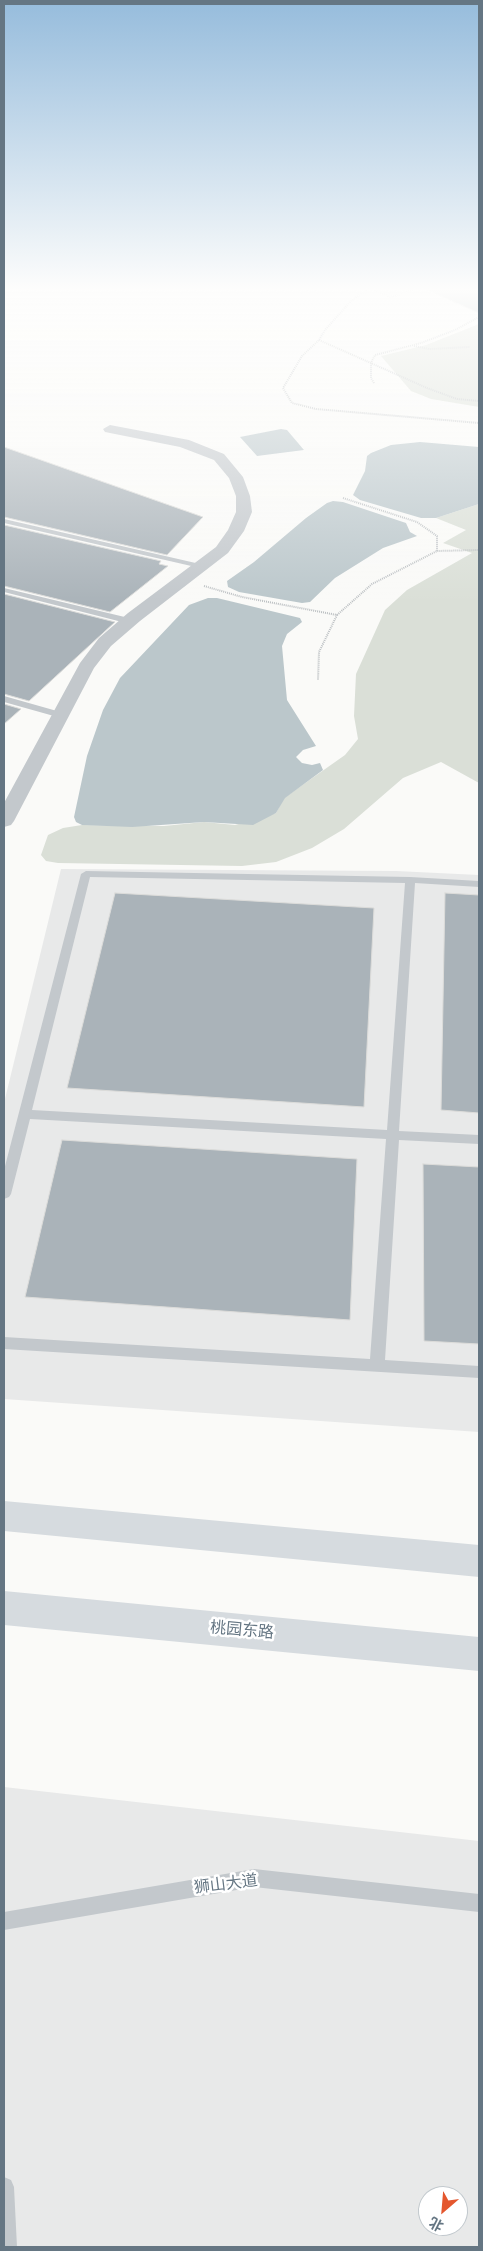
<!DOCTYPE html>
<meta charset="utf-8">
<style>
body{margin:0}
#map{position:relative;width:483px;height:2251px;overflow:hidden;background:#fafaf8;font-family:"Sofia Sans Condensed","Noto Sans SC",sans-serif}
canvas{display:block}
.frame{position:absolute;inset:0;border:5px solid #657683;pointer-events:none}
.north{position:absolute;left:418px;top:2186px;width:50px;height:50px;box-sizing:border-box;background:#fff;border:1px solid #c1c8cd;border-radius:50%;rotate:207deg;font-size:14px;font-weight:700;line-height:20px;text-align:center;color:#657683}
.north::after{content:'';display:block;margin:auto;width:18px;height:22px;background:#e4572e;clip-path:polygon(50% 0,100% 100%,50% 72%,0 100%)}
</style>
<div id="map">
<canvas width="483" height="2251"></canvas>
<div class="frame"></div>
<div class="north">北</div>
</div>
<script>
const context = document.querySelector('canvas').getContext('2d');
context.lineJoin = 'round';
function fill(path, color) { context.fillStyle = color; context.fill(path, 'evenodd'); }
const poly = rows => new Path2D(rows.map(r => 'M' + r).join(''));
function stroke(path, color, width, dash) { context.strokeStyle = color; context.lineWidth = width; context.lineCap = dash ? 'butt' : 'round'; context.setLineDash(dash || []); context.stroke(path); }
function drawText(font, color, halo, rows, align = 'center') {
  context.font = font + ' "Sofia Sans Condensed","Noto Sans SC",sans-serif'; context.lineWidth = 5; context.setLineDash([]); context.textBaseline = 'middle'; context.strokeStyle = halo; context.fillStyle = color; for (const [text, x, y, turn = 0] of rows) {
    context.save(); context.translate(x, y); context.rotate((+turn || 0) * Math.PI / 180); context.textAlign = isNaN(turn) ? turn : align; if (halo) context.strokeText(text, 0, 0); context.fillText(text, 0, 0); context.restore();
  }
}
fill(poly([
 [61,869,396,871,479,875,479,1432,4,1399,4,1103],
 [4,1787,479,1841,479,2247,4,2247],
 [428,2196,458,2196,458,2226,428,2226]
]), '#e8e9e9');
fill(poly([
 [479,324,479,407,431,399,411,391,381,356,426,345],
 [479,504,479,783,441,762,403,778,344,829,312,848,276,862,242,866,58,863,46,861,41,855,48,835,63,828,82,825,164,826,204,822,235,825,276,813,284,798,345,755,358,739,354,716,356,674,385,610,407,590,472,553,443,543,466,530,436,518]
]), '#dadfd7');
fill(poly([
 [281,429,287,430,304,450,257,456,240,437],
 [420,442,479,447,479,504,436,518,421,518,360,500,353,495,365,471,367,456,371,453,391,445],
 [333,501,343,502,406,523,410,532,417,536,383,548,335,578,310,602,302,603,239,592,228,587,227,581,254,562,306,518,327,503],
 [208,598,217,598,300,618,302,622,287,634,282,646,287,700,316,746,303,750,296,757,302,763,312,765,320,763,323,770,285,798,276,813,253,825,204,822,132,827,82,825,76,822,74,817,87,756,103,710,120,678,189,605]
]), '#bbc7cb');
const building = poly([
 [423,288,479,288,479,313,423,288],
 [4,447,203,517,167,555,4,517,4,447],
 [4,525,161,561,159,564,168,566,110,612,4,586,4,525],
 [4,594,115,622,29,701,4,694,4,594],
 [4,704,21,709,4,724,4,704],
 [115,893,374,908,364,1107,67,1088,115,893],
 [445,893,479,895,479,1113,441,1110,445,893],
 [62,1140,357,1159,350,1320,25,1297,62,1140],
 [423,1164,479,1167,479,1344,424,1341,423,1164]
]);
fill(building, '#aab3b9');
stroke(building, '#dcdcda', 1);
stroke(poly([
 [369,288,391,297,417,288],
 [368,289,351,301,325,330,319,340,302,356,283,388,292,403,316,409,479,423],
 [319,340,427,388,457,399,479,401],
 [414,346,429,349,470,347],
 [374,383,371,378,371,363,375,355,421,343,455,330,479,317],
 [343,498,417,522,437,536,437,551],
 [204,586,242,597,337,615,319,652,318,680],
 [337,615,372,584,437,551,479,550]
]), '#bbbfc2', 2, [1, 1]);
fill(poly([
 [4,519,200,564,204,566,200,568,4,523,4,519],
 [4,588,133,619,134,621,130,624,4,592,4,588],
 [4,696,64,713,66,715,61,718,4,702,4,696],
 [86,871,410,877,479,881,479,887,415,883,399,1131,479,1135,479,1144,399,1140,385,1360,479,1366,479,1378,4,1349,4,1337,370,1359,386,1139,30,1119,11,1194,9,1197,4,1199,4,1170,81,874,86,871],
 [90,877,405,883,387,1130,32,1110,90,877],
 [254,1869,479,1894,479,1912,254,1887,4,1930,4,1912,254,1869],
 [4,2177,11,2180,14,2187,17,2247,4,2247,4,2177]
]), '#c3c8cc');
fill(poly([
 [110,425,189,440,224,454,243,477,250,496,252,512,244,531,228,553,140,621,111,646,94,668,14,821,11,825,4,827,4,803,80,663,99,638,128,613,216,547,228,530,236,512,236,496,229,478,214,460,180,447,105,432,103,429,110,425]
]), '#c3c8cc');
fill(poly([
 [4,1501,479,1545,479,1577,4,1531,4,1501],
 [4,1591,479,1637,479,1671,4,1625,4,1591]
]), '#d6dbdf');
const sky = context.createLinearGradient(0, 0, 0, 603);
sky.addColorStop(0, '#96bcdc');
sky.addColorStop(0.48, '#fdfdfc');
sky.addColorStop(1, '#fdfdfc00');
context.fillStyle = sky;
context.fillRect(0, 0, 483, 603);
drawText('16px', '#657683', '#fff', [
 ["桃园东路",242,1631,5],
 ["狮山大道",226,1885,-7]
]);
</script>
